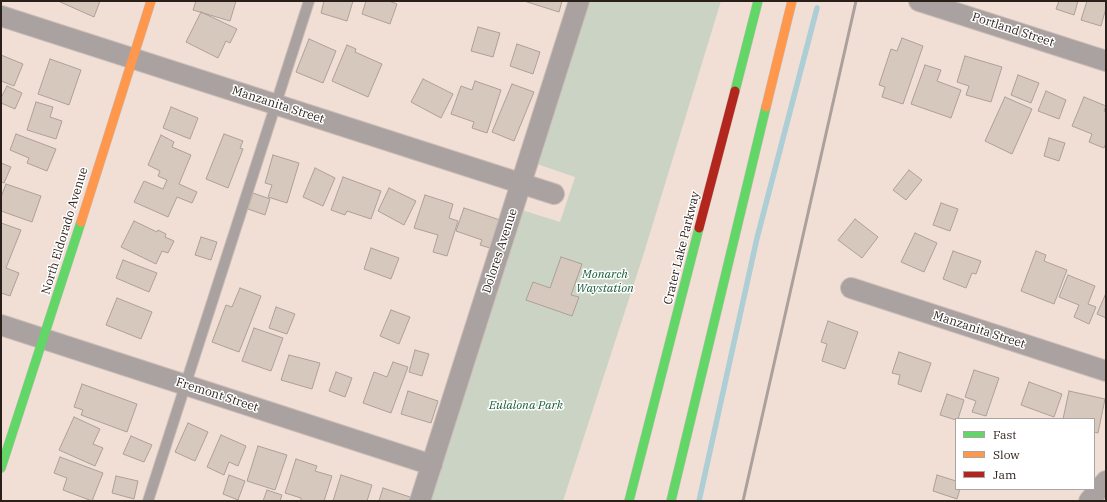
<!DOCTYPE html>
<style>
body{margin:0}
#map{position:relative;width:1107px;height:502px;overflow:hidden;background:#f1dfd6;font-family:"IBM Plex Serif",serif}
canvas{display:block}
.frame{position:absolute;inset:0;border:2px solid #2b1f19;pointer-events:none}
.legend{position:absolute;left:955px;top:418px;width:140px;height:72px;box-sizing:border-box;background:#fff;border:1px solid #aaa5a3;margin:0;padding:5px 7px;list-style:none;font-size:12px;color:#2b1f19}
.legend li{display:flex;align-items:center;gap:8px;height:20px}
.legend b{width:20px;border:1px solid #aaa5a3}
</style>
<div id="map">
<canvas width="1107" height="502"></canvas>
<div class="frame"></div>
<ul class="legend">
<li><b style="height:5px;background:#63d668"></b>Fast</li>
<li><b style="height:5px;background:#ff974d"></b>Slow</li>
<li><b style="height:5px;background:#b3261e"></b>Jam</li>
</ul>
</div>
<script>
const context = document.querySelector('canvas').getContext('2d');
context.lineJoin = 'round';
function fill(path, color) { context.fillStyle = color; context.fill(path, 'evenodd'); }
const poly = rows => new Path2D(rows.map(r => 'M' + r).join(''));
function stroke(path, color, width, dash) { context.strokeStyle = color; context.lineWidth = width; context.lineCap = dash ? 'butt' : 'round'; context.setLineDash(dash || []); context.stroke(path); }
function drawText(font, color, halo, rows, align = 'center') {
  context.font = font + ' "IBM Plex Serif",serif'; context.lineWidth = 3; context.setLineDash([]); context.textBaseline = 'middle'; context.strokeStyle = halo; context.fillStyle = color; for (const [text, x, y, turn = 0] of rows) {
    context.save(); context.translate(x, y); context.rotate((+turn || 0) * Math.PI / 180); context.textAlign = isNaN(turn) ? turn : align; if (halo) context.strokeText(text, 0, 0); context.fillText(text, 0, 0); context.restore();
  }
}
fill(poly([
 [588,1,721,1,643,256,563,501,426,501,522,210,560,222,575,177,537,164]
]), '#cbd3c4');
stroke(poly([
 [699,501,757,238,817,8]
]), '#acced4', 5.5);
const building = poly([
 [58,1,100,1,94,17,58,1],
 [196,1,236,1,230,21,193,10,196,1],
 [324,1,353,1,347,21,321,13,324,1],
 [366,1,389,1,397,4,390,24,362,14,366,1],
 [524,1,562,1,559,12,524,1],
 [1059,1,1078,1,1074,15,1056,9,1059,1],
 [1087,1,1106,1,1106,8,1101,26,1081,20,1087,1],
 [201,12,237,29,230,43,226,41,218,58,186,42,201,12],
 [478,27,500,33,493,57,471,51,478,27],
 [902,38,923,46,903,104,882,97,885,87,879,85,891,49,897,51,902,38],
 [309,39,336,51,323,83,296,72,309,39],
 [517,44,540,52,533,74,510,66,517,44],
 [347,45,356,49,355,52,382,64,368,97,332,81,347,45],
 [1,55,23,64,14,86,1,81,1,55],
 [965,56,1002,67,991,102,966,95,969,86,957,82,965,56],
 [50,59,81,70,69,105,38,94,50,59],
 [925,65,941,70,937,81,961,90,951,118,911,104,925,65],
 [1018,75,1039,83,1031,103,1011,95,1018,75],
 [423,79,453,94,441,118,411,102,423,79],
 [475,81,501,90,487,133,472,128,474,122,451,114,461,86,472,90,475,81],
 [512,84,534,92,514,141,492,132,512,84],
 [7,86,22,93,15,109,1,103,1,98,7,86],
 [1046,91,1066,100,1059,119,1038,111,1046,91],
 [1005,97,1032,109,1012,154,985,141,1005,97],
 [1084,97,1106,106,1104,111,1106,112,1106,143,1104,148,1089,142,1092,134,1072,126,1084,97],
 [36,102,53,107,50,117,62,121,56,139,27,130,36,102],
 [171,107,198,118,190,139,163,128,171,107],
 [16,134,56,149,47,171,27,163,29,158,10,150,16,134],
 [224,134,243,141,240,148,243,149,228,188,206,179,224,134],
 [161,135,174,142,172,147,191,155,179,184,197,192,192,203,177,197,168,217,134,202,144,181,163,189,167,180,158,176,160,171,148,165,161,135],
 [1049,138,1065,143,1059,161,1044,156,1049,138],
 [273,155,299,163,287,203,268,197,272,185,265,183,273,155],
 [1,163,11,167,4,183,1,182,1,163],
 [315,168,335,178,323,206,303,197,315,168],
 [909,170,922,180,906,200,893,190,909,170],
 [343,177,381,191,371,219,347,211,345,215,331,210,343,177],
 [6,184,41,196,32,222,1,211,1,197,6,184],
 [389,188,416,201,404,225,378,211,389,188],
 [253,193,270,199,265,215,248,209,253,193],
 [425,195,453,204,449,218,458,221,447,256,433,252,438,235,414,228,425,195],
 [941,203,958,209,950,231,933,225,941,203],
 [464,208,500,220,490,248,480,245,482,240,456,231,464,208],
 [855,219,878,237,862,258,838,240,855,219],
 [134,221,157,232,158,230,166,234,165,237,174,241,168,253,162,251,156,264,121,247,134,221],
 [1,223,21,230,6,268,19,273,10,296,1,293,1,223],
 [915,233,937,243,924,272,901,262,915,233],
 [201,237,217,242,211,260,195,255,201,237],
 [371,248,399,258,391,279,364,269,371,248],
 [953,251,981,261,976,274,972,273,966,288,943,279,953,251],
 [1036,251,1046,255,1044,261,1067,270,1054,304,1021,291,1036,251],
 [561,257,582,264,571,295,579,297,572,316,526,300,533,282,550,288,561,257],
 [123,260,157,273,149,292,116,278,123,260],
 [1068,275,1095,286,1088,304,1096,307,1089,324,1074,317,1079,305,1059,297,1068,275],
 [240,288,261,296,239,352,212,342,226,305,232,307,240,288],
 [1106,293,1106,318,1097,314,1106,293],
 [117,298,152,312,141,339,106,325,117,298],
 [276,307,295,314,287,334,269,328,276,307],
 [391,310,410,317,399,344,380,336,391,310],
 [828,321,858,332,845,369,822,361,827,344,821,342,828,321],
 [254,328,283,338,271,371,242,361,254,328],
 [415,350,429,354,422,376,409,372,415,350],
 [899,352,931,363,921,392,898,384,900,375,892,373,899,352],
 [289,355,320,363,312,389,281,380,289,355],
 [393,362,408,367,391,413,363,403,374,372,387,377,393,362],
 [974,370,999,378,986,416,972,412,976,401,965,397,974,370],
 [336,372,352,378,345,397,329,391,336,372],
 [1029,382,1062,394,1054,417,1021,405,1029,382],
 [82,384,137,404,127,432,81,415,83,410,74,407,82,384],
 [408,391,438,401,431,423,401,414,408,391],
 [1069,391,1105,399,1098,433,1094,432,1094,419,1063,419,1069,391],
 [947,394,964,400,958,419,956,420,940,415,947,394],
 [74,417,100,429,93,444,103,448,95,466,59,450,74,417],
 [188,423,208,432,195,461,175,452,188,423],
 [221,435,246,446,238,466,229,462,224,475,207,467,221,435],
 [131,436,152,445,144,462,123,454,131,436],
 [258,446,287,455,275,490,247,481,258,446],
 [60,457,103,473,92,501,63,490,67,478,54,473,60,457],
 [296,459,317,466,315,471,332,476,324,501,301,501,301,498,285,493,296,459],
 [229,475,245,481,238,500,223,494,229,475],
 [341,475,372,485,367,501,333,501,341,475],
 [937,475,956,481,956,489,960,489,957,499,933,491,937,475],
 [116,476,138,481,134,499,112,493,116,476],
 [383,488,410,497,409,501,379,501,383,488],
 [267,490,282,495,280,501,263,501,267,490]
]);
fill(building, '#d6c8bd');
stroke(building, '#aca097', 1);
const lane = poly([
 [148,501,309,1]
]);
const street = poly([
 [919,1,1106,61],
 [1,16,554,194],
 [851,288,1106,371],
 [1,325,432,465],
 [420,501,579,1],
 [1089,501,1106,481]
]);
const fast = poly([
 [735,91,758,1],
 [1,468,81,222],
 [629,501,699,228],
 [671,501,766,107]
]);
const slow = poly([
 [766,107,792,1],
 [81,222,151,1]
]);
const jam = poly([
 [699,228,735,91]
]);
stroke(lane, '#cbbdb6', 12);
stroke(street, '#cbbdb6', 22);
stroke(fast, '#cbbdb6', 10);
stroke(slow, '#cbbdb6', 10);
stroke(jam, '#cbbdb6', 10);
stroke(lane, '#aaa2a1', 10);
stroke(street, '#aaa2a1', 20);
stroke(fast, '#63d668', 9);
stroke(slow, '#ff974d', 9);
stroke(jam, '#b3261e', 9);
stroke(poly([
 [743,501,856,1]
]), '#aba09c', 3);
drawText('12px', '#2b1f19', '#fff', [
 ["Portland Street",1013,30,18],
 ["Manzanita Street",278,105,18],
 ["North Eldorado Avenue",65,231,-73],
 ["Crater Lake Parkway",682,248,-76],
 ["Dolores Avenue",500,251,-72],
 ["Manzanita Street",979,330,18],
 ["Fremont Street",217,395,18]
]);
drawText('italic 12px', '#175d39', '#fff', [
 ["Monarch",605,275],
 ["Waystation",605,289],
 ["Eulalona Park",526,406]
]);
</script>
